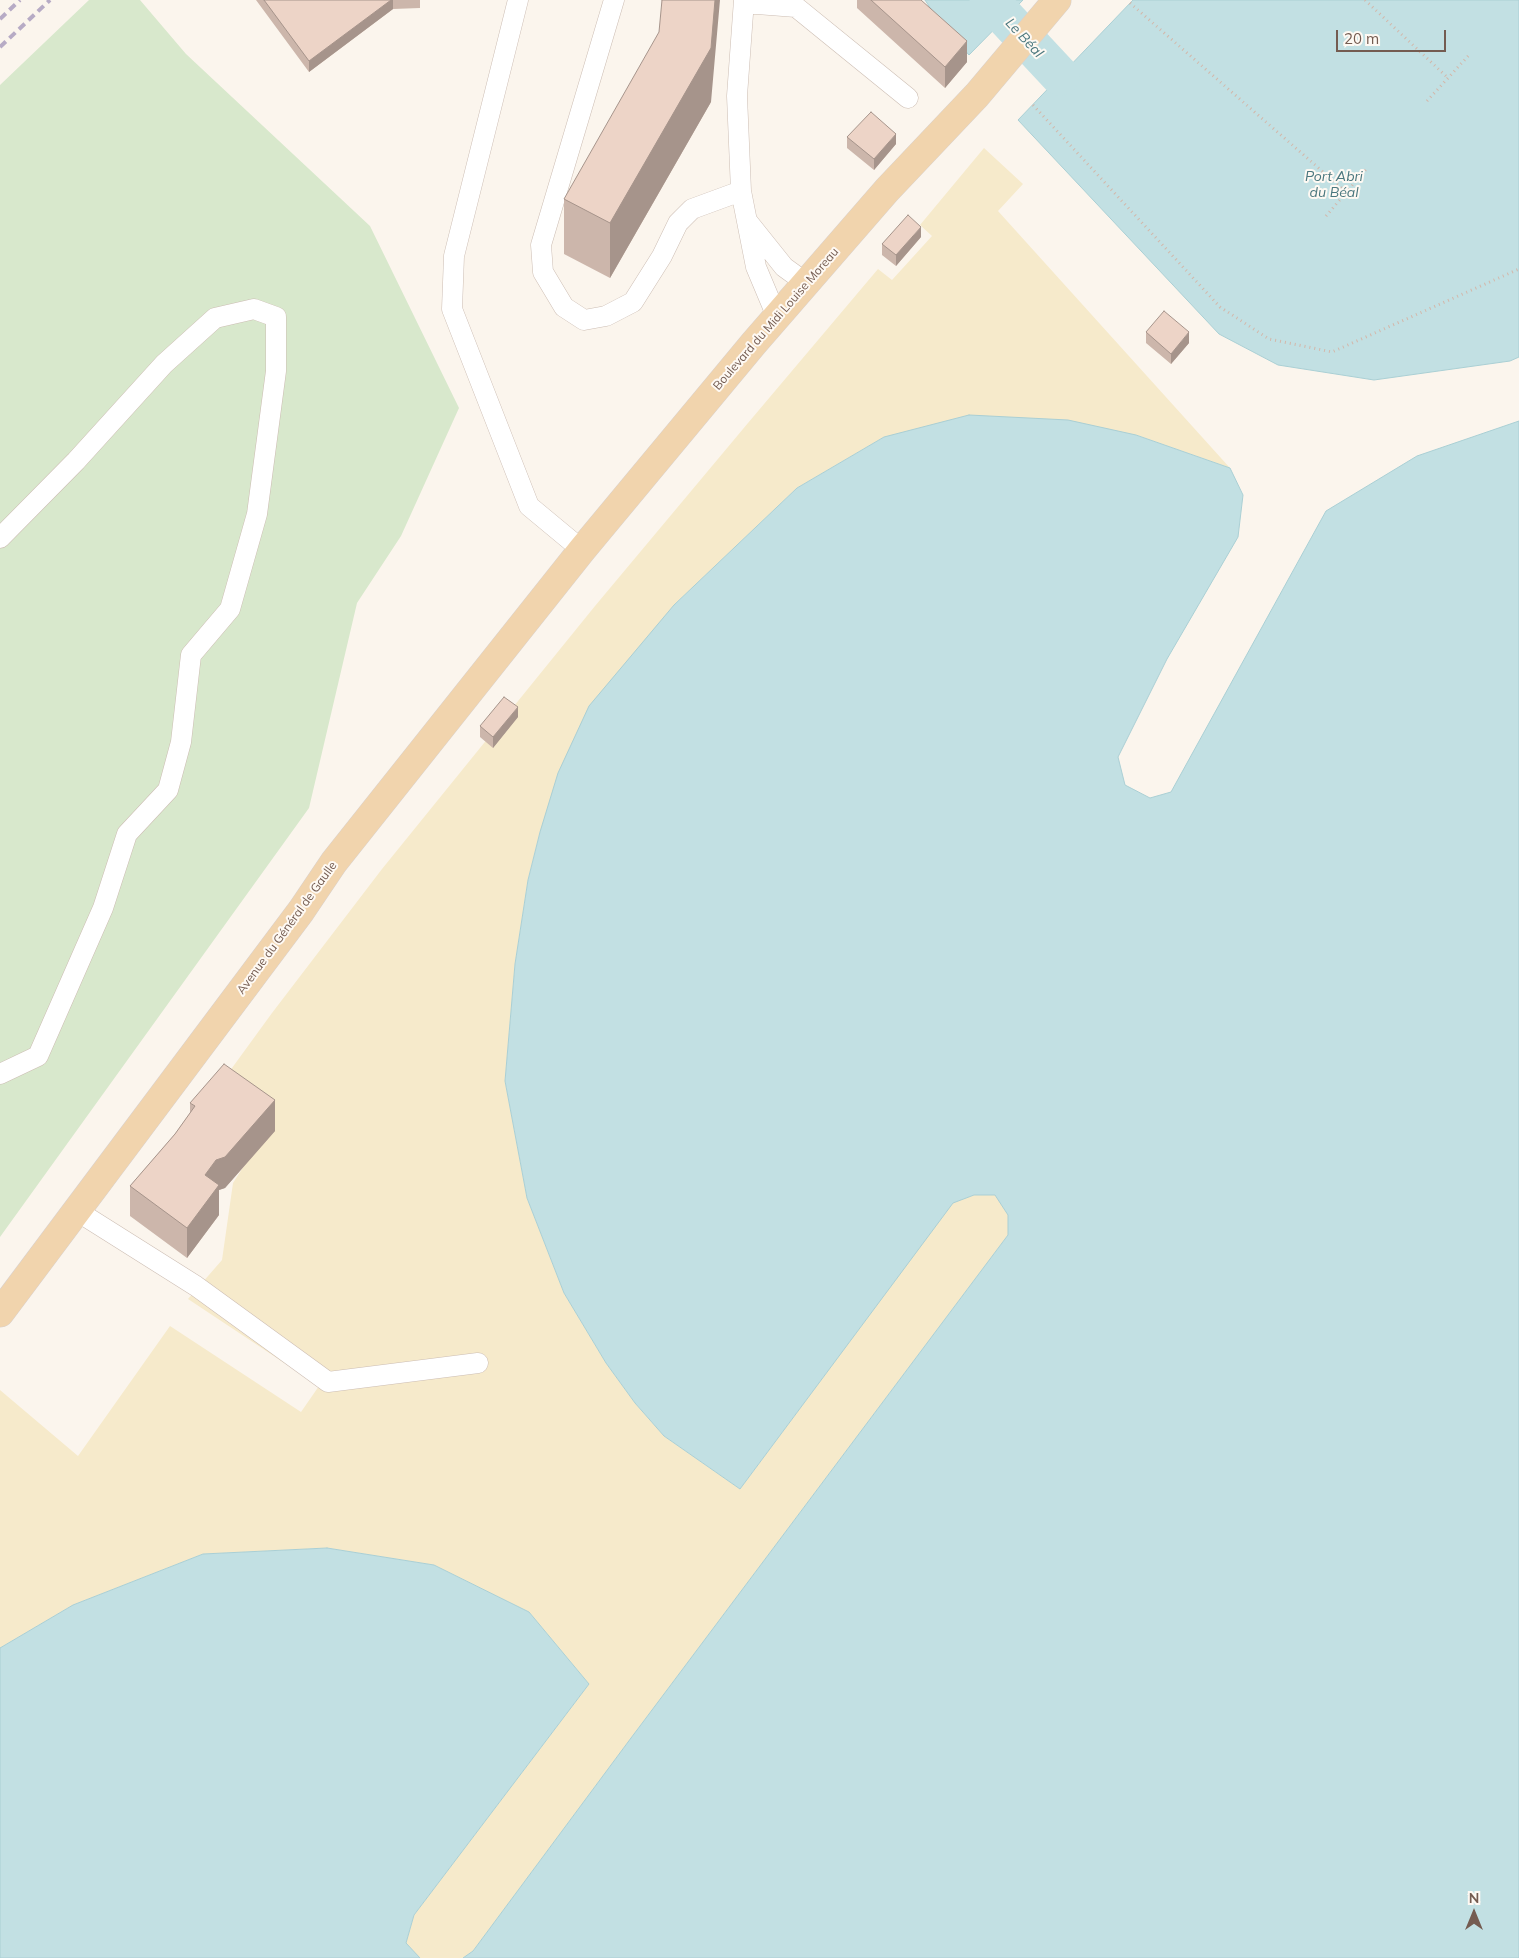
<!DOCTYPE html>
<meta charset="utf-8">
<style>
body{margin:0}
#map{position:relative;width:1519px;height:1958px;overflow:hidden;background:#fbf5ed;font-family:Mulish,sans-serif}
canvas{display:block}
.north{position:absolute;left:1449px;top:1888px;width:50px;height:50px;-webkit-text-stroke:4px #fef9f3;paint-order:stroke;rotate:0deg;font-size:14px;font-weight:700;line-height:20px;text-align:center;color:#745c51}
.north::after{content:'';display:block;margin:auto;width:18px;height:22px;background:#745c51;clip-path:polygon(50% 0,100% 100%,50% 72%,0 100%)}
.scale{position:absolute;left:1336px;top:30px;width:110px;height:22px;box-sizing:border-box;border:2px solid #745c51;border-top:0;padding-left:6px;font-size:15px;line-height:18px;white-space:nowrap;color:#745c51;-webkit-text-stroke:4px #fef9f3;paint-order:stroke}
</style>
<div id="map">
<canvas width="1519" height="1958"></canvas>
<div class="north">N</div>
<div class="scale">20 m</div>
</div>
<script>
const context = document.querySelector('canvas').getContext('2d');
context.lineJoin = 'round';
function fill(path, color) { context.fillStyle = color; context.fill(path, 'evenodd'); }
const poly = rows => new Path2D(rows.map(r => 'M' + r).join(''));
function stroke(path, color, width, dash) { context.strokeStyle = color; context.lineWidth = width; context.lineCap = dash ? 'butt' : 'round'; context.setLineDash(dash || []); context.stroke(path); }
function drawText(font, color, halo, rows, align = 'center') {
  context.font = font + ' Mulish,sans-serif'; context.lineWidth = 4; context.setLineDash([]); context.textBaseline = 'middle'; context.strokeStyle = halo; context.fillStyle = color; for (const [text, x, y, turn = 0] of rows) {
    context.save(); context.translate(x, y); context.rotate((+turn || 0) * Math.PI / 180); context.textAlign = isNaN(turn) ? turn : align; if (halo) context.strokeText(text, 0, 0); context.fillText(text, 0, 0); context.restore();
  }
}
fill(poly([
 [89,0,140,0,186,54,370,226,459,408,401,536,357,603,309,808,0,1237,0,85]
]), '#d8e8cc');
fill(poly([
 [984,148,1023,184,998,211,1230,468,1136,435,884,437,797,488,674,605,540,832,528,880,515,964,505,1081,527,1198,564,1293,606,1363,635,1403,664,1436,740,1489,953,1202,974,1195,996,1195,1008,1215,1008,1235,631,1738,473,1951,463,1958,420,1958,406,1943,414,1915,589,1684,529,1612,434,1565,327,1548,203,1554,73,1605,0,1648,0,1390,78,1456,170,1326,301,1412,319,1386,188,1299,222,1260,233,1183,263,1136,208,1101,272,1013,382,869,595,606,748,423,878,269,892,280,932,236,920,225]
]), '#f6eacb');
const water = poly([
 [925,0,1023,0,969,55,939,21,925,0],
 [1133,0,1519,0,1519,357,1510,361,1374,380,1278,365,1219,334,1018,120,1133,0],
 [969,415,1068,420,1136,435,1230,468,1243,495,1238,537,1167,659,1118,757,1125,785,1150,798,1171,792,1326,511,1417,456,1519,421,1519,1958,463,1958,473,1951,631,1738,1008,1235,1008,1215,995,1195,974,1195,953,1203,740,1489,664,1436,635,1403,606,1363,564,1293,527,1198,505,1081,515,964,528,880,540,832,558,773,589,706,674,605,797,488,884,437,969,415],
 [327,1548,434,1565,529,1612,589,1684,414,1915,406,1943,420,1958,0,1958,0,1648,73,1605,203,1554,327,1548]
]);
fill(water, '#c2e0e3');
stroke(water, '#aacfd4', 1);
stroke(poly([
 [989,0,1060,76]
]), '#c2e0e3', 39);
const lane = poly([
 [518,0,454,256,452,309,529,506,582,550],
 [614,0,541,245,543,272,564,307,584,320,606,316,633,302,662,256,678,223,692,209,741,191],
 [744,0,737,96,741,191,756,267,777,317],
 [744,3,796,7,908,98],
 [748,222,784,267,806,283],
 [0,538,76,461,164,364,215,318,254,309,276,317,276,371,257,514,230,609,191,655,181,742,168,790,127,834,103,908,38,1056,0,1074],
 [77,1211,196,1286,328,1382,478,1363]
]);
const primary = poly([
 [0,1313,301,911,334,862,582,550,754,343,887,190,977,95,1057,0]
]);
stroke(lane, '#ccbdb3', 21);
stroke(primary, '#d8d1ce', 29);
stroke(poly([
 [1365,0,1448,78],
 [1130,3,1346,192],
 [1427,101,1470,54],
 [1033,105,1220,307,1269,339,1332,352,1519,269],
 [1326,216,1368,167]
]), '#d3b7aa', 3, [1, 4]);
stroke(lane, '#fff', 20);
stroke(primary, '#f1d4ad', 28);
stroke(poly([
 [0,19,20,0],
 [0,47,50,0]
]), '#b7abc5', 4, [8, 5]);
fill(poly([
 [256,0,420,0,420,8,393,9,309,72],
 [857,0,921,0,967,62,945,88,857,8],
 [711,102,610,278,564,254,564,199],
 [847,137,896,144,874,170,847,148],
 [921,237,896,266,882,255,882,244],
 [1146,332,1189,343,1171,364,1146,343],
 [518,717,493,748,480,737,480,726],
 [190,1103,275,1131,225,1188,219,1190,219,1215,187,1258,130,1216,130,1186,175,1134,190,1113]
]), '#ccb6ab');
fill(poly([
 [391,0,393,0,393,9,309,72,309,61],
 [715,0,720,0,711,102,610,278,610,223],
 [967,41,967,62,945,88,945,67],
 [896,134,896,144,874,170,874,159],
 [921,227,921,237,896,266,896,255],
 [1189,332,1189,343,1171,364,1171,354],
 [518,707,518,717,493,748,493,737],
 [275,1100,275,1131,225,1188,219,1190,219,1215,187,1258,187,1228,205,1175,216,1160]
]), '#a6948b');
const building = poly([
 [264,0,391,0,309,61,264,0],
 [662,0,715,0,711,48,610,223,564,199,659,32,662,0],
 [871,0,921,0,967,41,945,67,871,0],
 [871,112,896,134,874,159,847,137,871,112],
 [908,215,921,227,896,255,882,244,908,215],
 [1164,311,1189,332,1171,354,1146,332,1164,311],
 [504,697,518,707,493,737,480,726,504,697],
 [224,1064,275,1100,225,1157,216,1160,205,1175,219,1185,187,1228,130,1186,175,1134,195,1106,190,1103,224,1064]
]);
fill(building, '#edd4c7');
stroke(building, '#a6948b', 1);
drawText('12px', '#745c51', '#fef9f3', [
 ["Boulevard du Midi Louise Moreau",776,319,-49],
 ["Avenue du Général de Gaulle",287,928,-54]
]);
drawText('italic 14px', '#4a777e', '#fef9f3', [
 ["Le Béal",1024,38,47],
 ["Port Abri",1334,177],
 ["du Béal",1334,193]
]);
</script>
